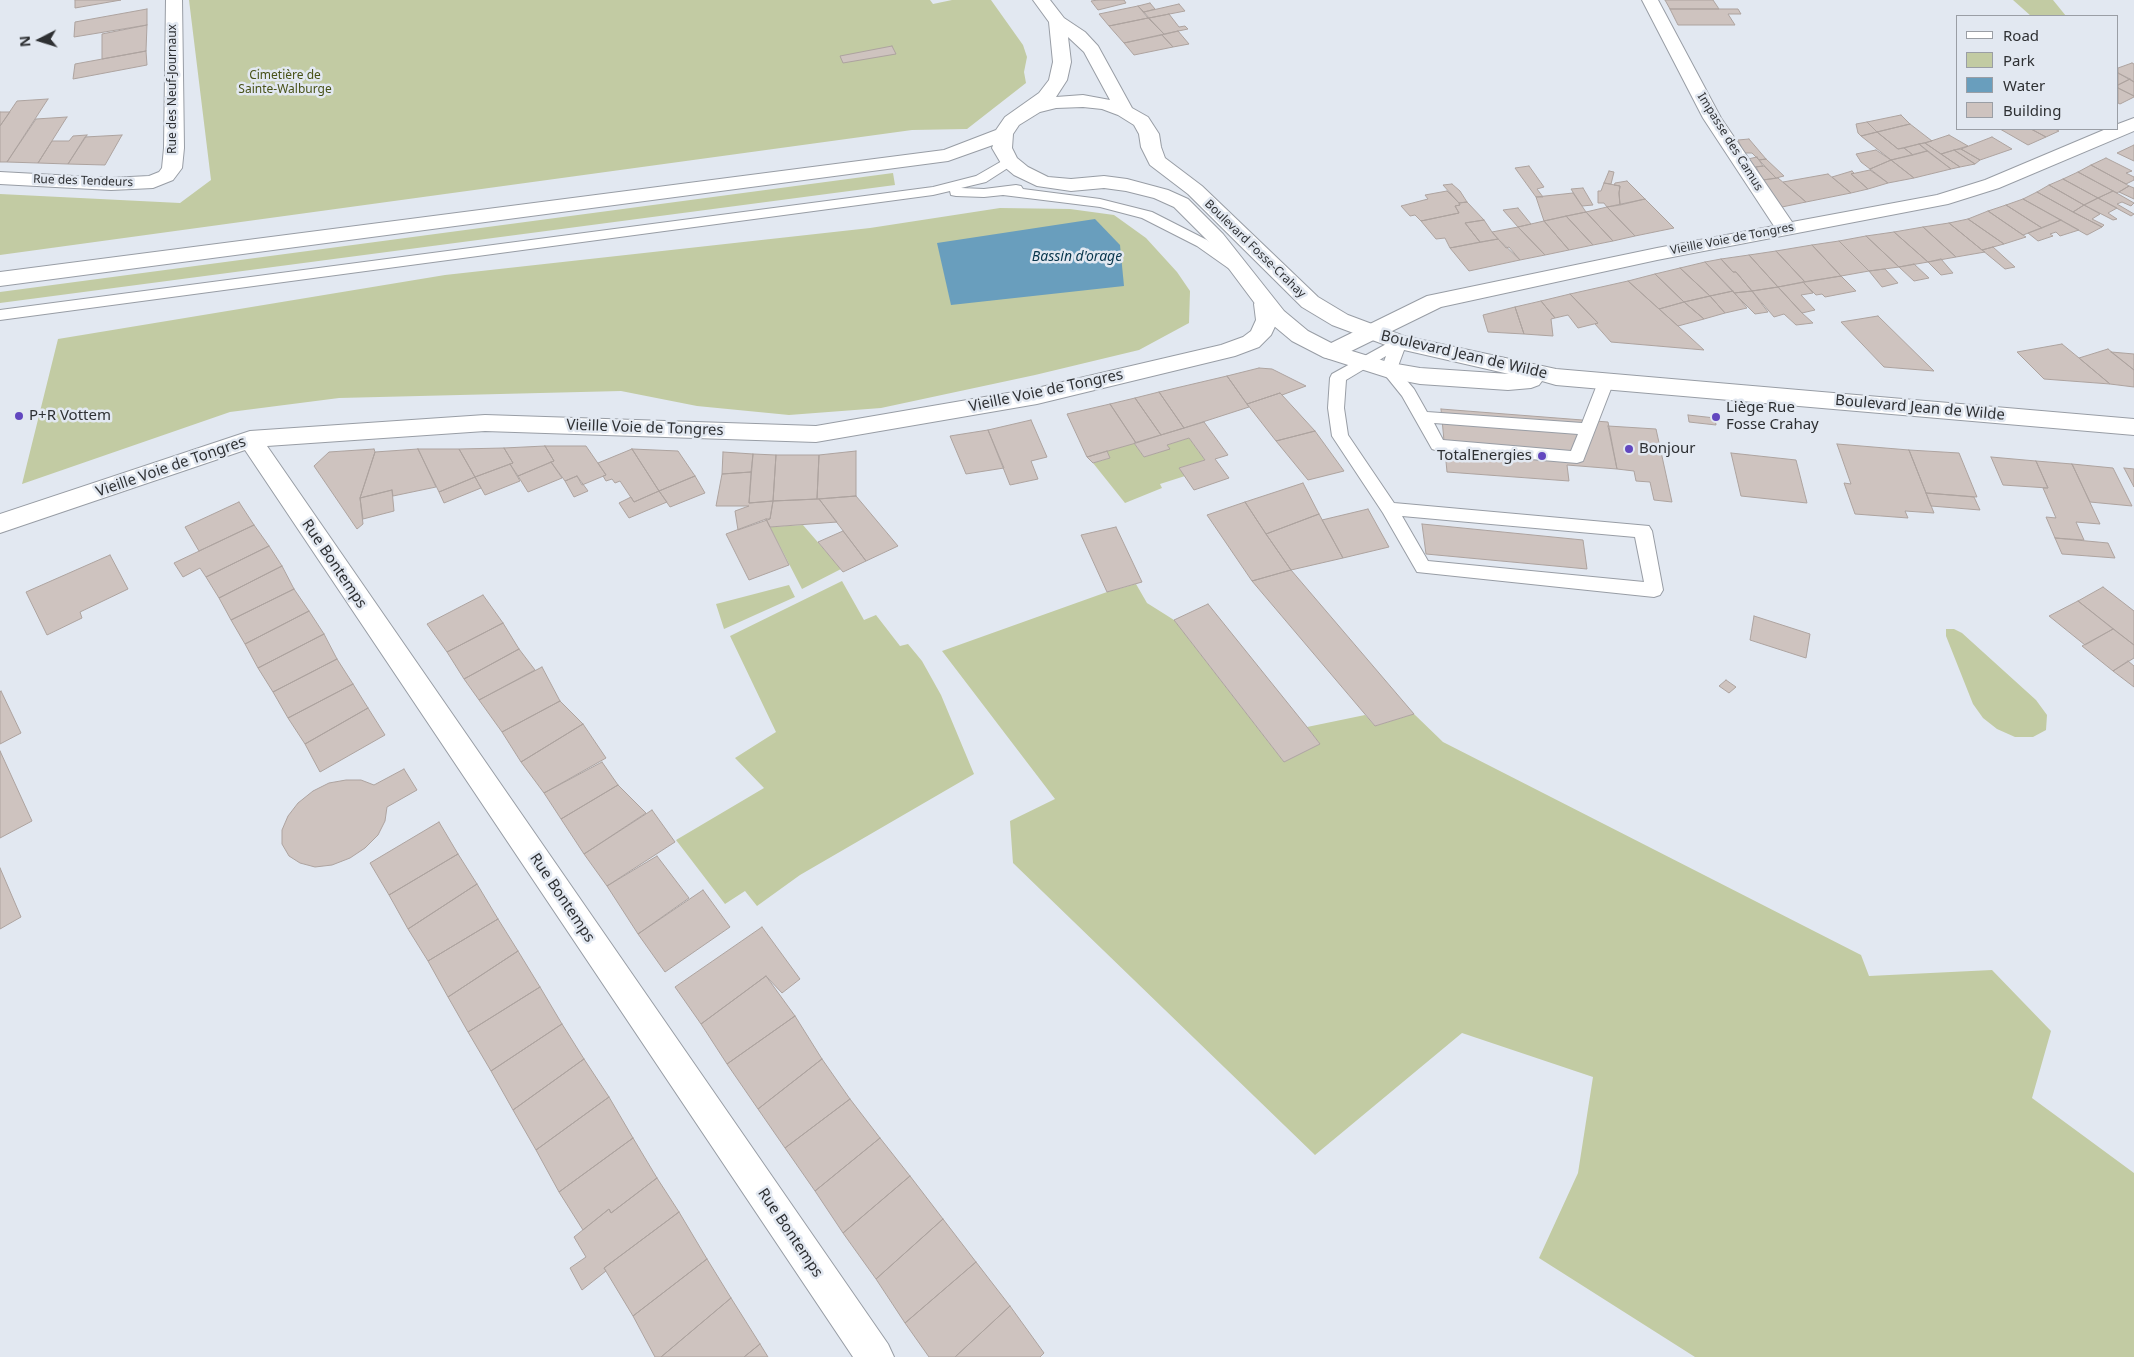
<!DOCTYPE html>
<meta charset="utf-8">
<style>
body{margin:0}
#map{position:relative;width:2134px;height:1357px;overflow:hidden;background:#e2e8f1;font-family:"Noto Sans",sans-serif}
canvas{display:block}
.legend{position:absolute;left:1956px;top:15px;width:162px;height:115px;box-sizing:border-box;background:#e2e8f1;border:1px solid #9a9ea5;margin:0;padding:6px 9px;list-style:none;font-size:15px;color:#2e3033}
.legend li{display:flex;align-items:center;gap:10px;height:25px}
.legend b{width:25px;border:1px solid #9a9ea5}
.north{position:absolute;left:15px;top:15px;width:50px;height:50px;-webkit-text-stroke:4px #e2e8f1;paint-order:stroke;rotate:265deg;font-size:14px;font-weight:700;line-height:20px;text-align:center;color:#2e3033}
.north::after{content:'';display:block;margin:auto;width:18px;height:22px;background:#2e3033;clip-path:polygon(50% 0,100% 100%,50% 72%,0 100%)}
</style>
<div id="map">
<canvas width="2134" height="1357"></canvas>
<ul class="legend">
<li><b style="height:6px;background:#fff"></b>Road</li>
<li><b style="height:14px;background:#c2cba3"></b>Park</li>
<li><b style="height:14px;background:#699ebd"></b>Water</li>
<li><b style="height:14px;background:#cec3bf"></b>Building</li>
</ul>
<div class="north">N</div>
</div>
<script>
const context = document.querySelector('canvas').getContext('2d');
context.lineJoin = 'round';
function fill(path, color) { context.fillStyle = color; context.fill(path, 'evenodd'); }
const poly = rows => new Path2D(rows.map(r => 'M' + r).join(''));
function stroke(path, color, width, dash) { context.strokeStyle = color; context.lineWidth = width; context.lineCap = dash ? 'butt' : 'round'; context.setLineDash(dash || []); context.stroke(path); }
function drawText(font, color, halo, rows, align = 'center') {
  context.font = font + ' "Noto Sans",sans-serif'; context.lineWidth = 5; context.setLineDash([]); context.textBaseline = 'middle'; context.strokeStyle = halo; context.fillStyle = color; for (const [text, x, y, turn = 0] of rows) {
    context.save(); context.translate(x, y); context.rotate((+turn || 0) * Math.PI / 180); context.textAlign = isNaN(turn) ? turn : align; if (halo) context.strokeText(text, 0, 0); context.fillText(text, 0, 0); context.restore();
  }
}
fill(poly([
 [189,0,930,0,933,4,952,0,991,0,1023,45,1027,57,1024,72,1026,83,967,129,912,130,0,255,0,194,180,203,211,180],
 [2013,0,2057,0,2053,0,2066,16,2031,16],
 [893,173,895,185,0,303,0,292],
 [1000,208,1070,209,1114,215,1146,238,1177,272,1190,291,1189,323,1139,350,1035,375,881,408,789,415,697,406,621,391,339,398,230,412,22,484,58,339,445,275,870,228],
 [1189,438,1205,460,1179,468,1185,476,1160,484,1162,488,1125,503,1093,463,1110,458,1107,451,1134,443,1144,457,1169,449,1167,445],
 [803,525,841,569,802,589,770,527],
 [842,581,864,620,876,615,900,646,908,644,922,661,941,695,974,774,800,875,757,906,745,891,725,904,676,840,764,788,735,758,776,732,730,636],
 [1136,584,1147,603,1174,620,1284,762,1320,744,1307,727,1365,715,1375,726,1414,714,1443,742,1861,955,1869,976,1992,970,2051,1031,2032,1098,2134,1173,2134,1357,1695,1357,1539,1258,1578,1173,1593,1077,1462,1033,1315,1155,1013,863,1010,821,1055,799,942,651,1107,592],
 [789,585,795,597,724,629,716,604],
 [1946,629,1954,629,1962,633,2036,700,2047,715,2046,730,2033,737,2015,737,1997,729,1983,718,1973,704,1946,636]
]), '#c2cba3');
fill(poly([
 [1095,219,1120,245,1124,286,951,305,937,243]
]), '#699ebd');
const building = poly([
 [75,0,121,0,75,8,75,0],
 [1098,0,1124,0,1126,3,1098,10,1091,1,1098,0],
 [1665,0,1713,0,1719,9,1670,9,1665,0],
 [1150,3,1155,9,1144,12,1138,6,1150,3],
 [1179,4,1185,11,1149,18,1144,12,1179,4],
 [1138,6,1148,18,1109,26,1099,14,1138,6],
 [147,9,147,25,74,37,75,22,147,9],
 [1670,9,1738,9,1741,14,1728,14,1735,25,1678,25,1670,9],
 [1169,14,1179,27,1185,26,1188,29,1164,34,1149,18,1169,14],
 [1148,18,1164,34,1124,43,1109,26,1148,18],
 [147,25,146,51,102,59,102,34,147,25],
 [1178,31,1189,44,1173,47,1162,35,1178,31],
 [1162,35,1173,47,1134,55,1124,43,1162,35],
 [892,46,896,54,843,63,840,56,892,46],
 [146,51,147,65,73,79,75,64,146,51],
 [2132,63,2134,64,2134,82,2118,73,2118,68,2132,63],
 [2118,73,2130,79,2118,85,2118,73],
 [2130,79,2134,82,2134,96,2118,88,2118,85,2130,79],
 [2118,88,2134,96,2134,97,2120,104,2118,103,2118,88],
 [48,99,7,162,0,162,0,126,17,101,48,99],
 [0,112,10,112,0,126,0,112],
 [1901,115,1910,124,1877,132,1867,122,1901,115],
 [67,117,38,163,7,162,36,119,67,117],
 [1867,122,1877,132,1861,136,1858,133,1856,124,1867,122],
 [1910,124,1932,141,1898,149,1877,132,1910,124],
 [2000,129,2031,129,2046,137,2028,145,2000,129],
 [2031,129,2055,129,2059,131,2046,137,2031,129],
 [1877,132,1898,149,1904,148,1913,155,1891,160,1861,136,1877,132],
 [87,135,68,164,38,163,52,141,69,141,73,136,87,135],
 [122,135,105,165,68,164,85,137,122,135],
 [1949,135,1968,146,1941,154,1925,143,1949,135],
 [1992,137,2012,149,1980,160,1961,149,1992,137],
 [1749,139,1766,159,1759,160,1752,153,1744,153,1738,140,1749,139],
 [1925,143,1941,154,1960,167,1951,169,1919,144,1925,143],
 [1919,144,1927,151,1913,155,1904,148,1919,144],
 [2134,145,2134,161,2117,153,2134,145],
 [1961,149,1980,160,1975,164,1954,150,1961,149],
 [1876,150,1891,160,1870,169,1861,162,1856,154,1876,150],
 [1954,150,1975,164,1960,167,1941,154,1954,150],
 [1927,151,1951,169,1914,178,1891,160,1927,151],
 [1757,157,1763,166,1754,167,1748,159,1757,157],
 [2106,158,2132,171,2126,173,2134,177,2134,180,2126,184,2091,165,2106,158],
 [1766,159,1784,176,1776,178,1759,160,1766,159],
 [1891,160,1914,178,1888,183,1870,169,1891,160],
 [2091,165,2126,184,2129,186,2117,193,2078,172,2091,165],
 [1529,166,1544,187,1537,189,1543,197,1536,197,1515,168,1529,166],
 [1764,166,1776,178,1763,180,1756,167,1764,166],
 [1870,170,1888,183,1868,189,1851,174,1870,170],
 [1609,171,1614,172,1611,184,1604,183,1609,171],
 [1852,171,1854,173,1851,174,1868,189,1851,193,1832,177,1852,171],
 [2078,172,2113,191,2098,198,2063,179,2078,172],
 [1828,174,1851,193,1806,202,1783,182,1828,174],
 [1778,178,1806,202,1782,207,1763,180,1778,178],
 [2063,179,2098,198,2084,205,2049,185,2063,179],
 [1627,181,1645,199,1620,205,1619,193,1620,186,1614,185,1615,183,1627,181],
 [1604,183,1620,186,1619,193,1620,205,1607,207,1604,203,1598,203,1598,191,1601,191,1604,183],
 [1452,184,1460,191,1467,202,1459,203,1443,185,1452,184],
 [2049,185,2084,205,2073,212,2037,192,2049,185],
 [2129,186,2134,188,2134,199,2119,192,2129,186],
 [1583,188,1593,205,1582,206,1571,189,1583,188],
 [1447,191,1459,203,1460,205,1455,206,1459,213,1421,221,1415,215,1410,216,1401,206,1428,199,1425,195,1447,191],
 [2113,191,2134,203,2131,206,2122,202,2117,204,2134,214,2131,216,2098,198,2113,191],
 [2037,192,2073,212,2102,227,2087,235,2023,199,2037,192],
 [1573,193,1586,212,1544,221,1536,197,1573,193],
 [2098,198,2117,208,2108,213,2117,219,2113,220,2084,205,2098,198],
 [1645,199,1674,228,1635,236,1607,207,1645,199],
 [2023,199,2061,220,2042,228,2006,205,2023,199],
 [1467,202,1484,220,1465,223,1480,242,1450,248,1445,238,1436,239,1421,221,1459,213,1455,206,1460,205,1459,203,1467,202],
 [2006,205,2042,228,2023,235,1988,211,2006,205],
 [2084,205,2100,214,2092,219,2104,225,2102,227,2073,212,2084,205],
 [1607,207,1635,236,1613,241,1586,212,1607,207],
 [1518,208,1531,224,1518,227,1503,210,1518,208],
 [1988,211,2023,235,2026,237,2004,244,1968,219,1988,211],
 [1586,212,1613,241,1593,245,1566,216,1586,212],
 [1566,216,1593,245,1569,250,1544,221,1566,216],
 [1968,219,2004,244,1982,250,1949,223,1968,219],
 [1484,220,1492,232,1498,239,1480,242,1465,223,1484,220],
 [2061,220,2079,230,2060,236,2056,232,2050,234,2053,236,2038,241,2028,233,2061,220],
 [1544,221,1569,250,1545,255,1518,227,1544,221],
 [1949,223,1982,250,1985,252,1956,257,1923,227,1949,223],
 [1518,227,1545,255,1520,260,1509,247,1506,248,1492,232,1518,227],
 [1923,227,1956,257,1928,262,1894,232,1923,227],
 [1894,232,1928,262,1899,267,1866,236,1894,232],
 [1866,236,1899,267,1869,271,1839,241,1866,236],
 [1498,239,1520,260,1469,271,1450,248,1498,239],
 [1839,241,1869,271,1841,276,1812,245,1839,241],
 [1812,245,1841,276,1805,282,1776,251,1812,245],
 [1993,247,2015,267,2005,269,1982,250,1993,247],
 [1776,251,1805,282,1778,287,1749,255,1776,251],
 [1749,255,1778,287,1752,291,1736,272,1733,272,1721,259,1749,255],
 [1721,259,1733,272,1736,272,1752,291,1734,293,1705,262,1721,259],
 [1941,259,1953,273,1941,275,1928,262,1941,259],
 [1705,262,1733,291,1710,296,1680,268,1705,262],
 [1914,264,1929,278,1914,281,1899,267,1914,264],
 [1680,268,1710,296,1684,302,1655,274,1680,268],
 [1885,269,1898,283,1882,287,1869,271,1885,269],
 [1655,274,1684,302,1659,309,1628,281,1655,274],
 [1841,276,1856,291,1825,297,1822,294,1816,295,1803,282,1841,276],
 [1628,281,1678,326,1704,350,1611,342,1595,324,1598,323,1570,294,1628,281],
 [1803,282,1813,293,1801,295,1815,310,1802,313,1778,287,1803,282],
 [1778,287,1802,313,1813,323,1796,325,1784,314,1774,317,1752,291,1778,287],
 [1733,291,1747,308,1725,313,1710,296,1733,291],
 [1752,291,1768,312,1755,314,1734,293,1752,291],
 [1570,294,1598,323,1578,328,1568,315,1555,318,1541,301,1570,294],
 [1710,296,1725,313,1704,319,1684,302,1710,296],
 [1541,301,1555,318,1551,319,1553,336,1524,334,1515,307,1541,301],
 [1684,302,1704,319,1678,326,1659,309,1684,302],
 [1515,307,1524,334,1488,332,1483,315,1515,307],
 [1878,316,1934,371,1884,367,1841,322,1878,316],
 [2062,344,2079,358,2110,384,2044,379,2017,352,2062,344],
 [2108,349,2134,370,2134,387,2110,384,2079,358,2108,349],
 [2111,352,2134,354,2134,370,2111,352],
 [1259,368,1272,369,1306,386,1282,395,1280,393,1247,404,1227,376,1259,368],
 [1227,376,1249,407,1184,428,1159,392,1227,376],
 [1159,392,1184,428,1161,435,1135,398,1159,392],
 [1280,393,1282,395,1315,431,1276,441,1247,404,1280,393],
 [1135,398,1161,435,1136,443,1110,404,1135,398],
 [1110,404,1136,443,1087,457,1067,414,1110,404],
 [1441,409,1608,422,1617,469,1567,465,1569,481,1447,472,1441,409],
 [1688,415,1715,418,1716,425,1689,422,1688,415],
 [1031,420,1047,457,1031,461,1038,479,1010,485,988,430,1031,420],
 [1204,422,1228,455,1215,459,1229,478,1194,490,1179,468,1205,460,1189,438,1167,445,1170,449,1144,457,1134,443,1204,422],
 [1608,426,1656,429,1672,502,1654,500,1650,482,1636,481,1634,471,1617,469,1608,426],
 [988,430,1004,468,966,474,950,436,988,430],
 [1315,431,1344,471,1308,480,1276,441,1315,431],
 [1837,444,1909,450,1934,513,1905,511,1908,518,1855,514,1844,483,1851,484,1837,444],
 [545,446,586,446,606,475,582,485,577,476,565,481,551,462,554,461,545,446],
 [545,446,554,461,518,476,510,464,513,463,504,448,545,446],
 [504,448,513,463,475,477,459,449,504,448],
 [374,449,375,452,360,498,363,524,357,529,314,466,329,452,374,449],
 [418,449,459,449,475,477,439,492,418,449],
 [418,449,436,487,393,496,392,490,360,498,375,452,418,449],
 [632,449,678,451,695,476,659,491,632,449],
 [632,449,659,491,634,502,620,481,615,483,612,479,606,481,603,476,606,475,598,463,632,449],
 [1909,450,1959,453,1977,497,1926,493,1909,450],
 [856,451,856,496,817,499,819,455,856,451],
 [1107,451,1110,458,1093,463,1087,457,1107,451],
 [723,452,753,454,751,472,722,474,723,452],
 [1731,453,1796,460,1807,503,1741,496,1731,453],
 [753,454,776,455,773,501,749,503,753,454],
 [776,455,819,455,817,499,773,501,776,455],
 [1991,457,2036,461,2048,488,2003,485,1991,457],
 [2036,461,2072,464,2100,524,2076,522,2084,540,2055,538,2046,517,2056,518,2043,488,2048,488,2036,461],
 [551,462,562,478,528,492,518,476,551,462],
 [510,464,520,481,485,495,475,477,510,464],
 [2072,464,2113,468,2132,506,2090,502,2072,464],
 [2124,468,2134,469,2134,487,2124,468],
 [751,472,749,503,773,501,770,519,738,530,735,511,749,506,716,506,722,474,751,472],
 [577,476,588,491,574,497,565,481,577,476],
 [695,476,705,493,670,507,659,491,695,476],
 [475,477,481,488,444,503,439,492,475,477],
 [1303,483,1319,514,1266,534,1245,502,1303,483],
 [392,490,394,511,363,519,360,498,392,490],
 [659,491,667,502,629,518,619,503,631,497,634,502,659,491],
 [1926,493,1974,497,1980,510,1931,506,1926,493],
 [856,496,898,546,866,561,819,499,856,496],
 [819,499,837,522,770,527,766,519,770,519,773,501,819,499],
 [239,502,254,525,199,551,185,527,239,502],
 [1245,502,1266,534,1291,570,1252,581,1207,515,1245,502],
 [1368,509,1389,547,1343,558,1322,520,1368,509],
 [1319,514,1343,558,1291,570,1266,534,1319,514],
 [766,519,789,565,749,580,726,534,766,519],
 [1422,524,1583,540,1587,569,1426,554,1422,524],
 [254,525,269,546,206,577,200,568,183,577,174,563,254,525],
 [1116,527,1142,582,1107,592,1081,535,1116,527],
 [843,531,866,561,843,572,818,542,843,531],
 [2055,538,2108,543,2115,558,2062,554,2055,538],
 [269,546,282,566,219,598,206,577,269,546],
 [110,555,128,589,80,612,82,618,47,635,26,592,110,555],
 [282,566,294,589,231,620,219,598,282,566],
 [1291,570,1414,714,1375,726,1252,581,1291,570],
 [2103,587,2134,611,2134,645,2078,601,2103,587],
 [294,589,309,611,245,644,231,620,294,589],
 [483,595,503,623,447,652,427,624,483,595],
 [2078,601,2113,629,2085,645,2049,616,2078,601],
 [1208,604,1307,727,1320,744,1284,762,1174,620,1208,604],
 [309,611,324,634,258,668,245,644,309,611],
 [1754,616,1810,634,1806,658,1750,640,1754,616],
 [503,623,519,649,464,679,447,652,503,623],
 [2113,629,2134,645,2134,658,2113,671,2082,646,2113,629],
 [324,634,337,659,273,692,258,668,324,634],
 [519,649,535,670,479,700,464,679,519,649],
 [337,659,353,684,288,718,273,692,337,659],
 [2128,661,2134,666,2134,687,2113,671,2128,661],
 [542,667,560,701,502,732,479,700,542,667],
 [1726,680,1736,687,1729,693,1719,686,1726,680],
 [353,684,368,708,305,744,288,718,353,684],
 [1,691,21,733,0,744,0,692,1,691],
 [560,701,583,724,521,762,502,732,560,701],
 [368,708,385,735,320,772,305,744,368,708],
 [583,724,606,758,544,793,521,762,583,724],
 [0,751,32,821,0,838,0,751],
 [602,762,618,785,561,819,544,793,602,762],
 [404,769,417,790,387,807,385,821,378,835,365,848,350,858,332,865,315,867,300,863,289,856,282,844,282,830,288,816,298,803,313,791,329,783,346,780,361,780,374,785,404,769],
 [618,785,646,813,584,854,561,819,618,785],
 [652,810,675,842,607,886,584,854,652,810],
 [439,822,458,854,389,895,370,863,439,822],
 [458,854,477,884,408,929,389,895,458,854],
 [657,856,689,898,638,934,607,886,657,856],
 [0,868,21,917,0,929,0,868],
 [477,884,498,919,428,961,408,929,477,884],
 [703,890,730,927,665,972,638,934,703,890],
 [498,919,518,951,448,997,428,961,498,919],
 [762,927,800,979,782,993,766,976,701,1024,675,987,762,927],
 [518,951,540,987,468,1032,448,997,518,951],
 [766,976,795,1016,727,1064,701,1024,766,976],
 [540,987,562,1024,491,1071,468,1032,540,987],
 [795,1016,822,1059,758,1109,727,1064,795,1016],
 [562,1024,584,1059,513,1110,491,1071,562,1024],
 [584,1059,609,1097,536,1150,513,1110,584,1059],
 [822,1059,850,1099,785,1148,758,1109,822,1059],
 [609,1097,633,1138,559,1192,536,1150,609,1097],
 [850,1099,880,1138,815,1191,785,1148,850,1099],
 [633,1138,657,1178,611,1213,609,1209,583,1230,559,1192,633,1138],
 [880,1138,910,1176,843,1233,815,1191,880,1138],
 [910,1176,943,1219,876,1279,843,1233,910,1176],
 [657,1178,679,1212,604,1268,606,1271,582,1290,570,1268,586,1257,574,1237,609,1209,611,1213,657,1178],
 [679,1212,707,1259,633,1316,604,1268,679,1212],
 [943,1219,976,1262,905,1323,876,1279,943,1219],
 [707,1259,731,1298,661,1357,655,1357,633,1316,707,1259],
 [976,1262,1010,1306,955,1357,929,1357,905,1323,976,1262],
 [731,1298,760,1344,744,1357,661,1357,731,1298],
 [1010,1306,1044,1353,1040,1357,955,1357,1010,1306],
 [760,1344,768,1357,744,1357,760,1344]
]);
fill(building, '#cec3bf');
stroke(building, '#ada39f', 1);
const lane = poly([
 [1009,157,1016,161,1014,164,986,182,961,188,984,189,1016,185,1021,186,1023,189,1100,199,1152,212,1207,240,1243,267,1241,270,1236,271,1231,270,1197,246,1142,218,1100,207,1003,195,984,197,956,196,951,195,950,191,933,195,0,320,0,310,933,187,976,176,1009,157],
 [1399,337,1404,338,1407,342,1397,369,1414,389,1427,412,1582,423,1600,377,1606,376,1612,377,1614,381,1583,461,1577,463,1438,451,1432,449,1402,396,1381,370,1386,356,1346,380,1344,408,1348,435,1394,503,1649,526,1652,531,1663,590,1660,595,1654,597,1417,572,1383,513,1332,436,1328,408,1330,378,1332,374,1399,337],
 [1434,423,1578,434,1571,451,1443,440,1434,423],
 [1402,516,1635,537,1644,582,1428,561,1402,516]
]);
const street = poly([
 [166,0,182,0,184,148,182,168,173,180,153,188,111,190,0,184,0,172,111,178,149,176,159,172,162,168,164,148,166,0],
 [1642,0,1658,0,1721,118,1792,222,1937,195,1985,180,2106,129,2118,129,2118,124,2134,118,2134,131,1999,188,1948,204,1657,260,1441,307,1339,357,1331,359,1323,357,1320,352,1323,347,1427,296,1657,248,1774,226,1703,118,1642,0],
 [1265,297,1273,299,1276,304,1278,320,1271,335,1259,347,1235,356,1037,404,816,442,485,431,267,446,888,1344,894,1357,853,1357,245,450,0,533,0,514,250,431,485,415,816,426,1037,388,1221,345,1243,337,1251,331,1256,320,1254,304,1257,299,1265,297]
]);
const secondary = poly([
 [1033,0,1050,0,1064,18,1085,32,1098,46,1132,108,1148,117,1159,134,1161,147,1165,158,1202,186,1318,297,1348,315,1404,336,1556,369,2134,419,2134,435,1556,385,1542,381,1539,385,1531,388,1508,390,1420,384,1389,378,1323,357,1292,341,1268,321,1209,242,1174,207,1154,198,1126,191,1104,188,1071,191,1037,186,1014,175,1002,165,992,148,993,145,948,161,0,286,0,272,944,150,996,130,1005,117,1039,93,1049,80,1053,62,1049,22,1033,0],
 [1068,37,1084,52,1110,100,1083,95,1056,97,1067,80,1071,62,1068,37],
 [1083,107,1102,109,1118,115,1134,125,1139,134,1141,147,1150,165,1188,194,1302,307,1332,325,1391,347,1509,374,1420,368,1391,363,1339,347,1308,331,1284,311,1223,234,1188,199,1168,190,1127,179,1104,176,1071,179,1048,177,1028,167,1017,158,1012,148,1013,134,1019,125,1040,112,1056,108,1083,107]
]);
stroke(lane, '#989da5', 2);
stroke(street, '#989da5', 2);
stroke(secondary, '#989da5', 2);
fill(lane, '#fff');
fill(street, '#fff');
fill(secondary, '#fff');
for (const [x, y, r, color] of [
 [19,416,5,"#6247bf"],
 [1716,417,5,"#6247bf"],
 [1629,449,5,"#6247bf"],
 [1542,456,5,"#6247bf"]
]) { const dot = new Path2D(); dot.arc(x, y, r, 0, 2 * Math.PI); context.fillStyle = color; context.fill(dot); stroke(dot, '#e2e8f1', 2); }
drawText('12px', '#475117', '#e2e8f1', [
 ["Cimetière de",285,76],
 ["Sainte-Walburge",285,90]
]);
drawText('12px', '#2e3033', '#e2e8f1', [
 ["Rue des Neuf-Journaux",173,89,-90],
 ["Impasse des Camus",1730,142,58],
 ["Rue des Tendeurs",83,181,2],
 ["Vieille Voie de Tongres",1732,239,-11],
 ["Boulevard Fosse-Crahay",1255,249,44]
]);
drawText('italic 14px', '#08364c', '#e2e8f1', [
 ["Bassin d'orage",1077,257]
]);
drawText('15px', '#2e3033', '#e2e8f1', [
 ["Boulevard Jean de Wilde",1464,355,13],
 ["Vieille Voie de Tongres",1046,391,-12],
 ["Boulevard Jean de Wilde",1920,408,5],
 ["Vieille Voie de Tongres",645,428,2],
 ["Vieille Voie de Tongres",171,467,-19],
 ["Rue Bontemps",334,564,56],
 ["Rue Bontemps",562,898,56],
 ["Rue Bontemps",790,1233,56]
]);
drawText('15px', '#2e3033', '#e2e8f1', [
 ["Liège Rue",1726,408],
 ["Fosse Crahay",1726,425],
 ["P+R Vottem",29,416],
 ["Bonjour",1639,449],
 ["TotalEnergies",1532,456,"right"]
], 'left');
</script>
